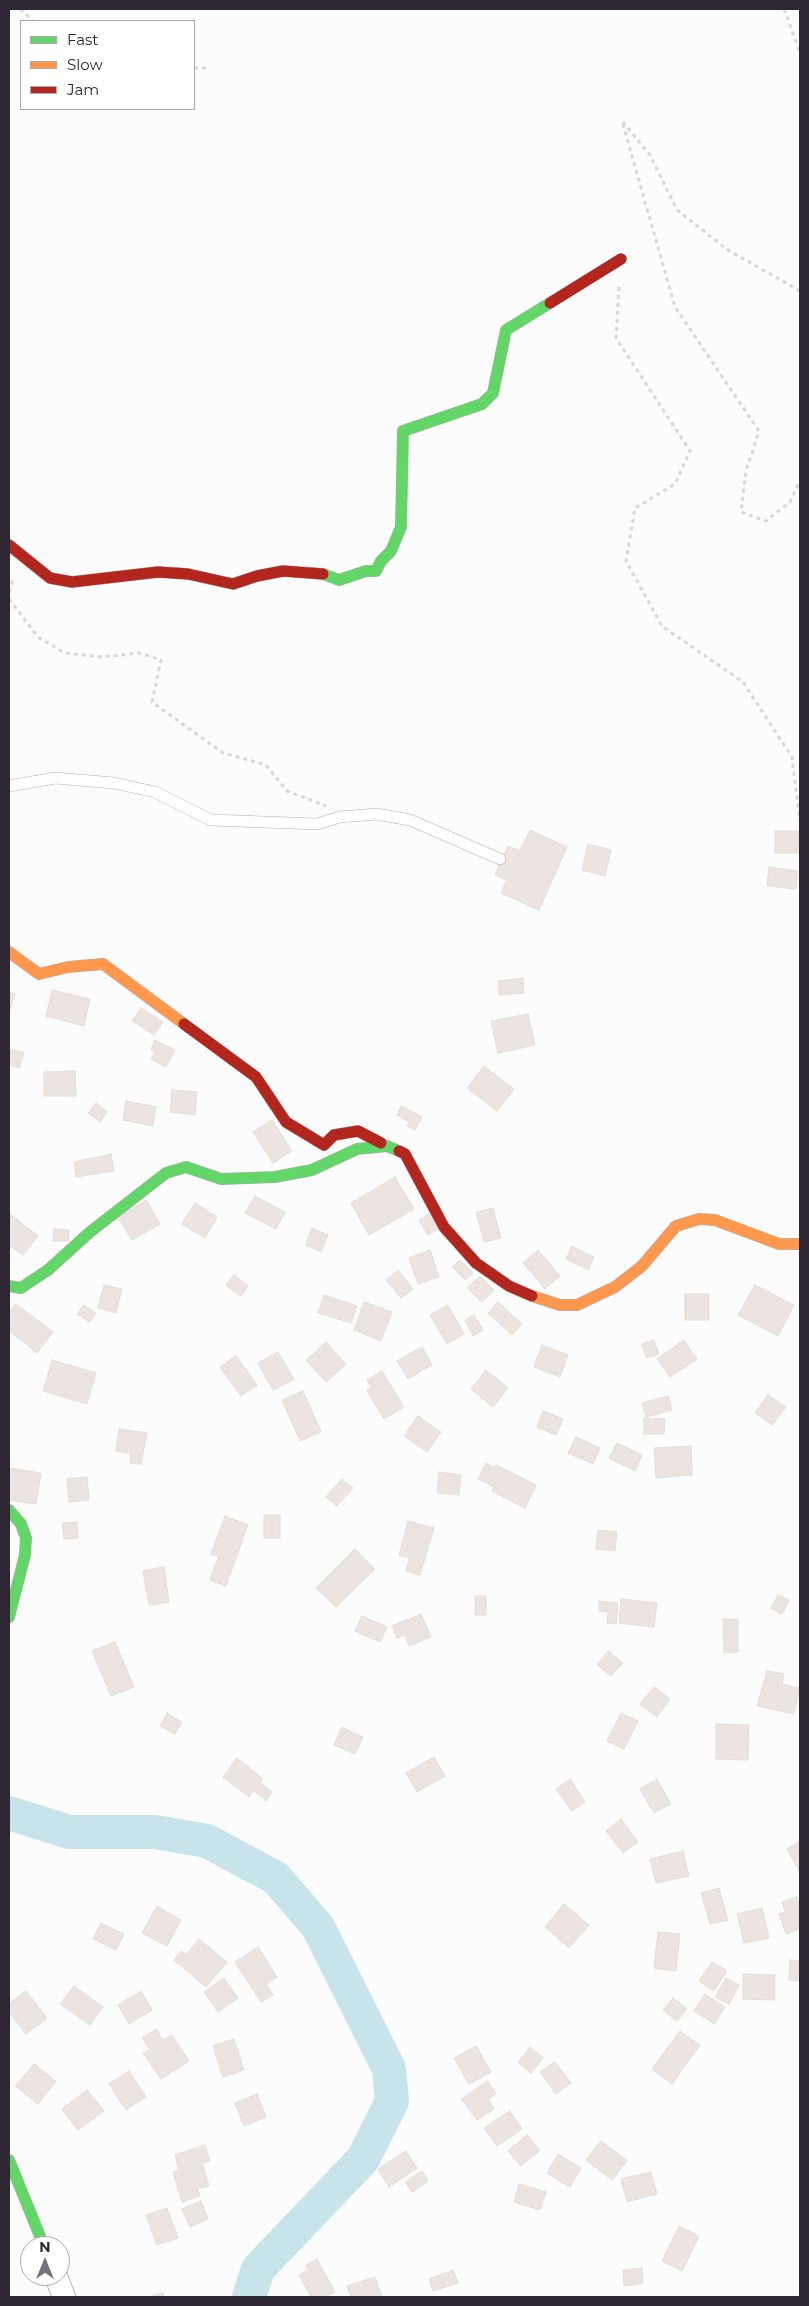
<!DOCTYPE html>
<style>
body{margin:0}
#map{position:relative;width:809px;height:2306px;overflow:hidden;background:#fcfcfc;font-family:Montserrat,sans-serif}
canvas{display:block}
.frame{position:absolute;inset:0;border:10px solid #2e2733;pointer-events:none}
.legend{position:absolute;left:20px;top:20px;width:175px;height:90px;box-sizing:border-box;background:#fff;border:1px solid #aba9ad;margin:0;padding:6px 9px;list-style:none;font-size:15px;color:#2e2733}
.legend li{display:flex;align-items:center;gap:10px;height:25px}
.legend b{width:25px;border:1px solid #aba9ad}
.north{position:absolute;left:20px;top:2236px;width:50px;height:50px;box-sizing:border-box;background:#fff;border:1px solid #aba9ad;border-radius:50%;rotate:0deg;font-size:14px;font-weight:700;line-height:20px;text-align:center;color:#2e2733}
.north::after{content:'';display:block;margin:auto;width:18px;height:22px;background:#767279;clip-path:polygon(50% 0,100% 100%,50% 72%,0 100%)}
</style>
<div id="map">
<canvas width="809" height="2306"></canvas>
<div class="frame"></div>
<ul class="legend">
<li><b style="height:6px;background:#63d668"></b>Fast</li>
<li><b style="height:6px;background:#ff974d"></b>Slow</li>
<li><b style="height:6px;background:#b3261e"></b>Jam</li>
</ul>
<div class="north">N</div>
</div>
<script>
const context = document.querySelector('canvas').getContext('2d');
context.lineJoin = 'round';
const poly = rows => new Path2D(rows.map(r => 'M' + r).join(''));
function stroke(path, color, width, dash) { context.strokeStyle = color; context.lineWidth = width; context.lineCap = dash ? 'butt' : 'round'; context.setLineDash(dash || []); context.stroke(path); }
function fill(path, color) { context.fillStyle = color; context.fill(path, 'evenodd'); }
stroke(poly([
 [9,1813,69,1832,155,1832,207,1841,276,1878,318,1927,389,2069,392,2101,363,2159,258,2269,249,2297]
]), '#c6e4e9', 34);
const building = poly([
 [530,830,567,847,539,910,501,893,507,880,495,875,508,846,520,851,530,830],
 [775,831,800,831,800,853,775,853,775,831],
 [588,844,611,850,605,876,582,870,588,844],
 [769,867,798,871,796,889,767,886,769,867],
 [523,978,524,993,499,995,498,981,523,978],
 [52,990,90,999,84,1026,46,1016,52,990],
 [9,992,15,994,9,1013,9,992],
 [141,1008,163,1022,154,1035,132,1021,141,1008],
 [528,1014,535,1045,498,1053,491,1021,528,1014],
 [155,1040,175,1050,166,1067,151,1059,155,1052,151,1049,155,1040],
 [9,1049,24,1053,19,1068,9,1065,9,1049],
 [484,1066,514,1089,497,1111,467,1088,484,1066],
 [75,1071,76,1096,44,1096,44,1072,75,1071],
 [172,1090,197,1092,195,1115,170,1112,172,1090],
 [126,1101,156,1107,153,1126,123,1120,126,1101],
 [96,1103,107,1112,100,1122,88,1113,96,1103],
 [401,1106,422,1117,415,1130,407,1126,409,1122,397,1115,401,1106],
 [272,1120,292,1151,273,1163,253,1132,272,1120],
 [111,1154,114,1171,76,1177,74,1162,111,1154],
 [395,1177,414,1209,369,1235,351,1203,395,1177],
 [255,1196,285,1212,276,1229,245,1213,255,1196],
 [146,1200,160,1224,132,1240,118,1217,146,1200],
 [195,1203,217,1217,205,1238,182,1224,195,1203],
 [493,1208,501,1238,484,1242,476,1212,493,1208],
 [9,1213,38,1236,23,1255,9,1245,9,1213],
 [429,1214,438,1229,428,1235,419,1220,429,1214],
 [312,1228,328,1235,321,1252,306,1245,312,1228],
 [54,1229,69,1230,69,1241,53,1241,54,1229],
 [572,1246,594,1257,588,1270,566,1259,572,1246],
 [430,1250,439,1277,418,1284,409,1258,430,1250],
 [538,1250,560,1276,545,1289,523,1263,538,1250],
 [460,1260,473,1273,465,1280,452,1267,460,1260],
 [398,1270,413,1289,401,1298,386,1280,398,1270],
 [234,1275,248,1286,241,1296,226,1285,234,1275],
 [480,1276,494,1290,482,1302,467,1288,480,1276],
 [104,1285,122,1289,116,1313,98,1308,104,1285],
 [755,1285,794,1305,778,1336,738,1315,755,1285],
 [685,1294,709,1294,709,1320,685,1320,685,1294],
 [324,1295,357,1306,351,1323,318,1313,324,1295],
 [364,1302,392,1312,381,1341,354,1330,364,1302],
 [498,1302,522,1324,512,1335,488,1313,498,1302],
 [16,1304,53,1332,37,1353,9,1331,9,1313,16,1304],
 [84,1305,96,1313,90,1322,77,1314,84,1305],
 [448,1305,464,1334,447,1344,430,1315,448,1305],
 [474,1315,483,1330,473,1336,465,1320,474,1315],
 [654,1340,659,1354,646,1358,642,1344,654,1340],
 [684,1340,697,1359,670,1377,657,1359,684,1340],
 [326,1342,346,1364,326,1382,306,1360,326,1342],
 [542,1345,568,1355,560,1377,534,1367,542,1345],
 [422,1347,432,1365,408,1379,397,1361,422,1347],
 [278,1352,294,1379,273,1390,258,1363,278,1352],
 [236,1356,257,1385,241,1396,220,1367,236,1356],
 [52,1360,96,1373,87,1404,43,1391,52,1360],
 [486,1370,508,1388,493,1407,471,1389,486,1370],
 [382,1371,404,1407,384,1419,367,1391,372,1388,367,1380,382,1371],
 [303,1391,321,1432,300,1441,282,1400,303,1391],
 [768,1395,786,1407,772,1425,755,1413,768,1395],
 [668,1396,672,1410,646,1417,642,1403,668,1396],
 [543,1411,563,1419,556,1435,537,1427,543,1411],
 [418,1416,441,1432,427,1452,404,1436,418,1416],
 [644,1418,665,1419,664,1434,644,1434,644,1418],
 [119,1429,147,1433,141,1464,130,1463,131,1453,116,1451,119,1429],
 [576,1437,600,1448,593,1464,568,1453,576,1437],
 [617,1443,642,1455,635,1471,609,1458,617,1443],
 [691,1446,692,1475,656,1478,654,1448,691,1446],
 [486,1463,494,1467,496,1465,536,1485,525,1508,492,1491,494,1487,478,1479,486,1463],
 [9,1468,41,1473,36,1504,9,1500,9,1468],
 [439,1472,461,1475,459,1495,437,1493,439,1472],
 [87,1477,89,1500,69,1502,67,1479,87,1477],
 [342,1479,353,1488,337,1506,326,1497,342,1479],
 [264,1515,280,1515,280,1538,264,1538,264,1515],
 [225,1516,248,1525,226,1586,210,1580,218,1557,211,1554,225,1516],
 [408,1521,434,1528,420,1575,406,1571,409,1558,399,1555,408,1521],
 [77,1522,78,1538,64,1539,62,1523,77,1522],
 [598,1530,617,1532,615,1551,596,1549,598,1530],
 [355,1549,375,1569,336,1607,316,1588,355,1549],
 [164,1567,169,1602,149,1605,143,1571,164,1567],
 [778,1595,789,1600,782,1614,771,1608,778,1595],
 [475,1596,486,1596,486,1615,475,1615,475,1596],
 [621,1599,657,1603,654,1627,619,1623,621,1599],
 [599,1601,618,1603,616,1624,607,1623,608,1612,599,1611,599,1601],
 [421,1614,431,1637,409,1646,405,1635,397,1638,392,1626,421,1614],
 [362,1616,387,1627,380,1642,355,1631,362,1616],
 [723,1619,738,1619,738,1652,724,1653,723,1619],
 [115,1642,134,1687,111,1696,92,1651,115,1642],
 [608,1651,623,1663,611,1676,597,1665,608,1651],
 [767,1671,784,1674,782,1684,800,1688,794,1714,757,1706,767,1671],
 [654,1687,670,1699,657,1717,640,1704,654,1687],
 [167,1713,182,1722,175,1734,160,1726,167,1713],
 [621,1713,638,1721,624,1749,607,1741,621,1713],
 [716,1724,749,1725,748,1760,716,1759,716,1724],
 [342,1727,363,1737,355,1754,334,1745,342,1727],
 [434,1757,445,1776,417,1792,406,1773,434,1757],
 [237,1758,263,1779,260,1783,272,1792,266,1801,254,1791,249,1797,223,1777,237,1758],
 [570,1779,585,1802,572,1811,556,1789,570,1779],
 [657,1779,671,1804,654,1813,640,1789,657,1779],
 [621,1819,638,1842,623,1853,606,1831,621,1819],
 [800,1841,800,1872,787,1849,800,1841],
 [683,1851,689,1876,656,1883,650,1859,683,1851],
 [719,1888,728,1920,710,1924,701,1893,719,1888],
 [797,1897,800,1907,800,1929,786,1934,779,1914,785,1912,782,1902,797,1897],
 [564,1904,589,1925,569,1948,545,1927,564,1904],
 [157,1906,181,1920,167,1946,142,1933,157,1906],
 [762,1908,769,1938,744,1943,737,1914,762,1908],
 [101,1923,124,1934,116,1950,93,1939,101,1923],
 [658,1932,680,1934,676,1971,654,1968,658,1932],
 [199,1939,227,1962,206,1987,174,1960,181,1951,186,1955,199,1939],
 [258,1947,277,1977,266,1984,273,1995,261,2002,235,1962,258,1947],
 [790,1960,800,1961,800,1981,789,1980,790,1960],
 [712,1962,727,1971,714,1991,699,1981,712,1962],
 [743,1974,775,1975,775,2000,743,1999,743,1974],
 [224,1978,238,1998,218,2012,204,1992,224,1978],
 [726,1978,739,1985,729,2004,715,1997,726,1978],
 [74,1986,103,2007,90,2025,60,2004,74,1986],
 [26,1991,47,2018,26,2034,9,2012,9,2004,26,1991],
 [141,1991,152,2010,129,2024,118,2005,141,1991],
 [705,1994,725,2007,714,2024,694,2011,705,1994],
 [673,1998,687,2009,677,2021,663,2010,673,1998],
 [156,2029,163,2040,172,2035,189,2061,161,2079,143,2053,150,2049,142,2038,156,2029],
 [680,2031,700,2045,672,2084,652,2069,680,2031],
 [234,2039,244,2070,223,2077,213,2046,234,2039],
 [476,2046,491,2072,469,2084,454,2058,476,2046],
 [530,2047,543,2058,531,2073,518,2062,530,2047],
 [555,2062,571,2083,556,2094,540,2072,555,2062],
 [34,2064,56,2081,38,2104,15,2086,34,2064],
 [129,2071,146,2097,126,2110,109,2084,129,2071],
 [488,2081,496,2094,488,2099,494,2109,477,2120,461,2099,488,2081],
 [87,2090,104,2111,78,2130,62,2109,87,2090],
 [257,2094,266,2117,244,2126,235,2103,257,2094],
 [510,2111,522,2129,497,2146,484,2128,510,2111],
 [527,2135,540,2150,521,2166,508,2151,527,2135],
 [601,2141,627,2161,612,2180,586,2160,601,2141],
 [205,2145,210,2161,202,2163,209,2186,198,2189,200,2196,182,2202,173,2172,179,2170,175,2155,205,2145],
 [406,2151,417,2168,389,2187,378,2169,406,2151],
 [558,2154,581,2168,570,2187,547,2173,558,2154],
 [422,2171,428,2181,412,2192,405,2182,422,2171],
 [651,2172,657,2194,627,2202,621,2179,651,2172],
 [519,2184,546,2192,540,2210,514,2202,519,2184],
 [201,2201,208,2219,190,2227,182,2209,201,2201],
 [167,2208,178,2238,157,2245,146,2215,167,2208],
 [679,2226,699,2236,682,2271,662,2261,679,2226],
 [317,2259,335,2292,325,2297,311,2297,299,2275,308,2270,306,2265,317,2259],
 [642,2268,643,2283,624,2286,623,2270,642,2268],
 [453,2270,458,2283,433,2291,429,2279,453,2270],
 [375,2277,382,2297,351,2297,347,2286,375,2277],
 [163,2293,165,2297,149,2297,163,2293]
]);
fill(building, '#ebe4e1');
stroke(building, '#e4ddd9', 1);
const lane = poly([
 [9,786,55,778,114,783,155,792,211,820,317,824,340,817,377,814,410,820,500,859]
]);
const street = poly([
 [56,2276,64,2297]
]);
const fast = poly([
 [323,574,339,580,366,571,376,571,381,561,391,551,401,527,403,431,482,404,493,393,506,330,550,303],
 [9,1286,21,1288,48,1270,90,1232,166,1173,186,1167,221,1179,275,1177,312,1170,357,1149,387,1146,399,1151],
 [9,1510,21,1524,26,1538,25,1555,9,1617],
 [9,2160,44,2246]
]);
const slow = poly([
 [9,952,39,974,68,967,103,964,184,1024],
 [532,1296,560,1305,577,1305,615,1287,642,1266,676,1226,699,1219,715,1220,779,1244,800,1244]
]);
const jam = poly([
 [550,303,621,259],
 [9,545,50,578,72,582,158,572,188,574,233,584,257,576,283,571,323,574],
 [184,1024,256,1077,286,1122,324,1145,334,1135,358,1131,381,1143],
 [399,1151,405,1154,444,1227,476,1263,509,1286,532,1296]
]);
stroke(lane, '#b3b0b6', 12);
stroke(street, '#b3b0b6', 24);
stroke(fast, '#b3b0b6', 12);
stroke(slow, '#b3b0b6', 12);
stroke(jam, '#b3b0b6', 12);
stroke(poly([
 [20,9,33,21],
 [784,9,800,52],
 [194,68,207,68],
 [619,287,616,338,690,451,675,484,635,508,626,561,662,626,743,682,792,757,800,822],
 [800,291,728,250,677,210,650,155,622,121,675,307,759,431,746,471,741,512,766,521,790,502,800,480],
 [9,592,14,577],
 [9,599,38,637,65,653,102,657,139,653,161,660,152,702,223,753,266,765,287,791,326,806]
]), '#d8d8d8', 3, [4, 4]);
stroke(lane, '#fff', 11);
stroke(street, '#fff', 22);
stroke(fast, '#63d668', 11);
stroke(slow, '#ff974d', 11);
stroke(jam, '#b3261e', 11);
</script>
